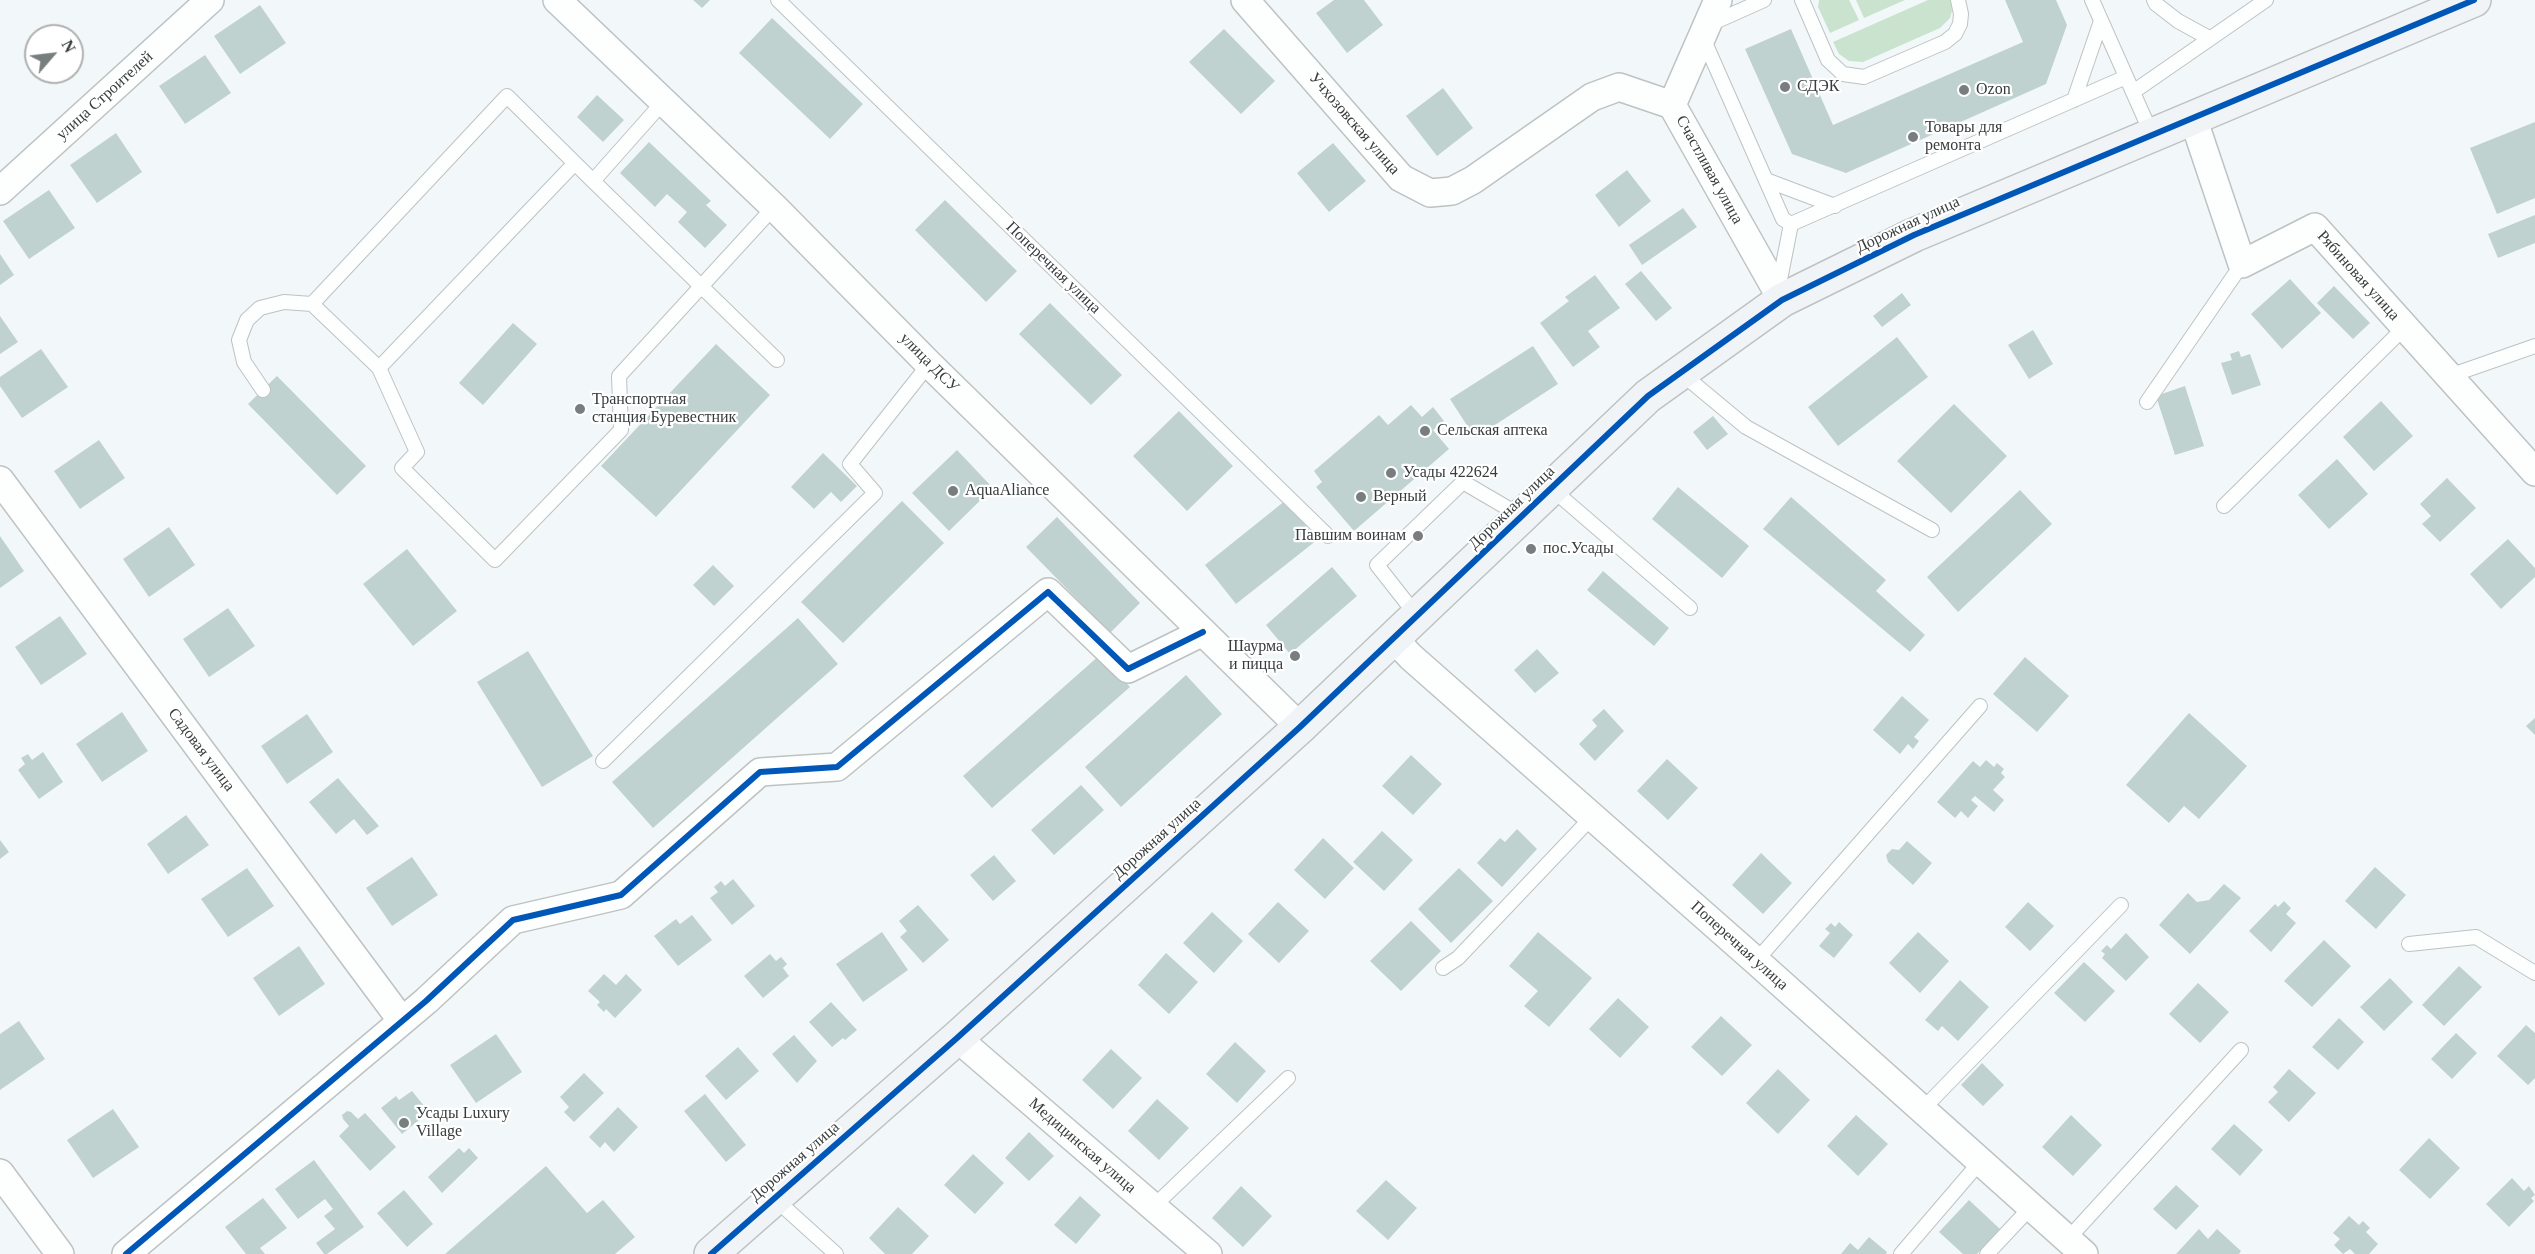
<!DOCTYPE html>
<meta charset="utf-8">
<style>
body{margin:0}
#map{position:relative;width:2535px;height:1254px;overflow:hidden;background:#f2f8f9;font-family:"Times New Roman",serif}
canvas{display:block}
.north{position:absolute;left:24px;top:24px;width:60px;height:60px;box-sizing:border-box;background:#fff;border:2px solid #afb1b1;border-radius:50%;rotate:62deg;font-size:16px;font-weight:700;line-height:24px;text-align:center;color:#373c3c}
.north::after{content:'';display:block;margin:auto;width:21px;height:27px;background:#787e7e;clip-path:polygon(50% 0,100% 100%,50% 72%,0 100%)}
</style>
<div id="map">
<canvas width="2535" height="1254"></canvas>
<div class="north">N</div>
</div>
<script>
const context = document.querySelector('canvas').getContext('2d');
context.lineJoin = 'round';
function fill(path, color) { context.fillStyle = color; context.fill(path, 'evenodd'); }
const poly = rows => new Path2D(rows.map(r => 'M' + r).join(''));
function stroke(path, color, width, dash) { context.strokeStyle = color; context.lineWidth = width; context.lineCap = dash ? 'butt' : 'round'; context.setLineDash(dash || []); context.stroke(path); }
function drawText(font, color, halo, rows, align = 'center') {
  context.font = font + ' "Times New Roman",serif'; context.lineWidth = 4.5; context.setLineDash([]); context.textBaseline = 'middle'; context.strokeStyle = halo; context.fillStyle = color; for (const [text, x, y, turn = 0] of rows) {
    context.save(); context.translate(x, y); context.rotate((+turn || 0) * Math.PI / 180); context.textAlign = isNaN(turn) ? turn : align; if (halo) context.strokeText(text, 0, 0); context.fillText(text, 0, 0); context.restore();
  }
}
fill(poly([
 [1819,0,1849,0,1859,20,1830,33,1818,7],
 [1856,0,1905,0,1864,18],
 [1928,0,1951,0,1952,11,1950,18,1940,28,1863,62,1849,61,1839,54,1833,42]
]), '#c9e3ce');
fill(poly([
 [693,0,710,0,702,8],
 [1334,0,1364,0,1383,25,1347,53,1316,13],
 [2005,0,2056,0,2067,25,2046,84,1846,173,1792,154,1745,49,1791,29,1833,125,2023,42],
 [260,5,286,43,240,74,214,36],
 [772,18,863,104,830,139,739,53],
 [1224,29,1275,81,1241,114,1189,62],
 [205,55,231,93,185,124,159,86],
 [1443,88,1473,128,1437,156,1406,116],
 [597,95,624,120,603,142,577,117],
 [2535,122,2535,198,2497,214,2470,148],
 [116,133,142,172,97,203,70,165],
 [649,142,711,201,706,205,727,225,705,248,678,222,687,212,667,194,655,207,620,173],
 [1333,143,1366,181,1329,212,1297,173],
 [1627,170,1651,201,1619,227,1595,195],
 [49,190,75,228,29,259,3,221],
 [945,200,1017,271,986,302,915,230],
 [1683,208,1697,227,1642,265,1629,245],
 [2535,215,2535,243,2498,258,2488,234],
 [0,254,14,275,0,285],
 [1641,271,1672,308,1656,321,1625,284],
 [1595,275,1620,308,1588,331,1600,347,1573,367,1540,323,1569,301,1565,297],
 [2290,279,2321,313,2282,349,2251,314],
 [2334,286,2370,323,2353,339,2317,303],
 [1902,293,1911,305,1882,327,1873,316],
 [1050,303,1122,375,1091,405,1019,334],
 [0,316,18,342,0,354],
 [513,323,537,344,483,405,459,383],
 [2033,330,2053,364,2029,379,2008,345],
 [1897,337,1928,377,1838,446,1808,407],
 [716,344,770,395,656,517,601,466],
 [1533,346,1558,384,1475,438,1450,399],
 [41,349,68,387,22,418,0,386,0,377],
 [2239,351,2241,357,2250,354,2261,385,2232,395,2221,363,2232,360,2230,354],
 [277,376,366,466,337,495,248,404],
 [2185,386,2204,446,2175,455,2156,396],
 [2381,401,2413,436,2374,471,2343,437],
 [1954,404,2007,456,1951,513,1897,461],
 [1411,405,1422,417,1433,407,1444,421,1433,430,1449,449,1354,531,1316,487,1322,482,1314,471,1379,415,1388,425],
 [1179,411,1233,466,1187,511,1133,456],
 [1713,416,1728,434,1707,450,1693,432],
 [99,440,125,478,80,509,54,471],
 [957,450,993,488,949,531,912,493],
 [823,453,857,486,841,502,831,492,814,509,791,487],
 [2337,459,2368,494,2329,529,2298,495],
 [2447,478,2476,508,2440,542,2422,524,2431,516,2420,504],
 [1678,487,1749,546,1722,578,1652,519],
 [2020,490,2052,524,1958,612,1927,577],
 [1791,497,1886,580,1876,591,1925,635,1910,652,1763,529],
 [1286,500,1317,540,1236,604,1205,565],
 [902,501,944,543,843,643,801,602],
 [1057,517,1140,603,1110,633,1026,547],
 [169,527,195,565,149,597,123,559],
 [0,536,24,571,0,588],
 [2508,539,2535,568,2535,577,2501,609,2470,574],
 [407,549,457,611,413,646,363,584],
 [713,565,734,586,714,606,693,585],
 [1332,567,1357,596,1290,654,1266,625],
 [1603,571,1669,628,1654,646,1587,590],
 [228,608,255,646,209,677,183,639],
 [60,616,87,654,41,685,15,647],
 [798,618,838,664,653,828,612,782],
 [1537,649,1559,673,1535,693,1514,670],
 [528,651,593,756,542,787,477,682],
 [1101,654,1130,687,992,808,963,776],
 [2025,657,2069,696,2037,732,1993,694],
 [1186,675,1222,714,1121,807,1085,767],
 [1902,696,1929,720,1914,737,1919,741,1913,749,1908,744,1900,754,1873,730],
 [1604,709,1624,731,1595,761,1579,744,1597,726,1592,720],
 [122,712,148,751,102,782,76,744],
 [2189,713,2247,766,2199,819,2184,806,2169,823,2126,785],
 [307,714,333,752,287,784,261,746],
 [2535,718,2535,735,2526,726],
 [43,752,63,782,39,799,18,770,25,764,21,758,28,754,32,760],
 [1411,755,1442,784,1413,815,1382,786],
 [1667,759,1698,788,1668,820,1637,791],
 [1986,760,1994,767,1997,763,2004,769,2001,773,2005,777,1993,790,2004,800,1994,812,1975,796,1971,800,1978,806,1968,818,1961,811,1955,818,1937,802,1973,761,1980,767],
 [338,778,379,826,367,835,354,819,336,834,309,802],
 [1081,785,1104,810,1054,855,1031,830],
 [186,815,209,845,168,874,147,844],
 [1517,829,1537,849,1502,887,1477,863,1500,838,1505,842],
 [1382,831,1413,860,1384,891,1353,862],
 [1323,838,1354,868,1325,899,1294,870],
 [0,840,9,852,0,859],
 [1907,841,1932,863,1913,885,1888,862,1886,855,1892,849,1899,850],
 [1761,853,1792,883,1763,914,1732,885],
 [994,855,1016,881,993,901,970,875],
 [412,857,438,895,392,926,366,888],
 [2375,867,2406,895,2376,929,2345,901],
 [247,868,274,906,228,937,201,899],
 [1459,868,1493,901,1451,943,1418,909],
 [733,879,755,906,732,925,710,898,718,892,714,887,721,881,725,886],
 [2224,884,2241,898,2190,954,2159,925,2188,893,2197,902,2209,900],
 [2284,901,2291,908,2286,914,2296,923,2271,952,2249,931,2275,904,2278,907],
 [1278,902,1309,931,1279,963,1248,934],
 [2028,902,2054,926,2030,951,2005,927],
 [918,905,949,940,923,963,900,937,907,931,899,921],
 [1212,912,1243,941,1214,973,1183,943],
 [692,915,712,940,678,966,654,936,676,919,680,924],
 [1411,921,1441,951,1401,991,1370,961],
 [1839,922,1853,935,1834,958,1819,946,1830,933,1825,929,1831,923,1835,927],
 [882,932,908,970,863,1002,836,964],
 [1538,932,1592,978,1549,1027,1524,1006,1538,991,1509,966],
 [1918,932,1949,961,1920,993,1889,963],
 [2126,933,2149,957,2126,981,2102,958,2105,954,2101,951,2107,945,2111,949],
 [2324,940,2351,966,2312,1007,2284,981],
 [299,946,325,984,279,1016,253,978],
 [1166,953,1198,982,1169,1014,1138,985],
 [770,954,776,961,781,957,787,964,783,968,789,976,763,998,744,976],
 [2084,962,2115,991,2085,1022,2054,993],
 [2459,966,2482,987,2444,1026,2422,1005],
 [604,974,616,985,626,974,642,990,615,1018,606,1009,604,1012,597,1005,600,1002,588,991],
 [2390,978,2413,1002,2384,1031,2360,1007],
 [1960,980,1989,1007,1958,1041,1942,1026,1938,1031,1925,1020],
 [2198,983,2229,1012,2200,1043,2169,1014],
 [1618,998,1649,1027,1620,1058,1589,1029],
 [831,1002,857,1030,845,1040,843,1038,832,1047,809,1022],
 [1721,1016,1752,1045,1722,1076,1691,1047],
 [2339,1018,2364,1042,2338,1070,2312,1047],
 [19,1021,45,1059,0,1090,0,1034],
 [2526,1025,2535,1033,2535,1078,2528,1085,2497,1056],
 [2456,1033,2477,1053,2452,1079,2431,1059],
 [496,1034,522,1072,476,1103,450,1065],
 [794,1035,817,1061,797,1083,772,1054],
 [1235,1042,1266,1071,1237,1103,1206,1074],
 [738,1047,759,1071,726,1100,705,1076],
 [1111,1049,1142,1078,1113,1109,1082,1080],
 [1982,1063,2004,1085,1983,1106,1961,1085],
 [1778,1069,1810,1100,1778,1134,1746,1103],
 [2289,1069,2316,1093,2289,1122,2268,1102,2278,1092,2273,1087],
 [584,1073,604,1093,574,1122,564,1112,569,1107,560,1097],
 [412,1091,429,1112,402,1134,381,1108,396,1096,399,1100],
 [705,1094,746,1145,726,1162,684,1111],
 [1157,1099,1189,1128,1159,1160,1128,1131],
 [618,1107,638,1127,614,1152,605,1142,600,1148,589,1137],
 [113,1109,139,1147,93,1178,67,1140],
 [347,1111,351,1112,358,1119,365,1113,396,1147,370,1171,339,1136,349,1126,343,1119,342,1115],
 [1856,1115,1888,1144,1858,1176,1827,1146],
 [2071,1115,2102,1145,2073,1176,2042,1147],
 [2234,1124,2263,1150,2240,1176,2211,1149],
 [1029,1132,1054,1156,1029,1181,1005,1158],
 [2429,1138,2460,1168,2430,1199,2399,1170],
 [459,1148,464,1153,469,1148,478,1158,442,1193,428,1177],
 [973,1154,1004,1183,975,1214,944,1185],
 [314,1160,364,1227,327,1254,324,1254,316,1243,335,1229,324,1216,333,1209,325,1199,298,1219,275,1189],
 [546,1166,587,1213,603,1200,635,1237,615,1254,445,1254],
 [2512,1178,2524,1191,2529,1186,2535,1195,2531,1198,2534,1201,2509,1227,2486,1204],
 [1386,1180,1417,1208,1388,1240,1356,1211],
 [2176,1185,2199,1206,2176,1230,2153,1209],
 [1241,1186,1272,1216,1243,1247,1212,1218],
 [404,1190,433,1224,407,1247,377,1213],
 [1080,1196,1101,1215,1076,1244,1054,1225],
 [263,1198,287,1228,260,1248,265,1254,246,1254,225,1227],
 [1969,1200,2000,1229,1977,1254,1963,1254,1939,1232],
 [898,1207,929,1236,912,1254,885,1254,869,1238],
 [2349,1216,2359,1225,2363,1221,2370,1228,2366,1232,2378,1244,2369,1254,2355,1254,2350,1249,2343,1254,2334,1245,2340,1239,2333,1233],
 [2199,1229,2208,1239,2217,1229,2241,1251,2239,1254,2176,1254],
 [1869,1237,1887,1252,1886,1254,1841,1254,1850,1243,1858,1250]
]), '#bfd2cf');
const lane = poly([
 [778,0,1328,536],
 [1802,0,1828,60,1843,74,1864,77,1945,42,1955,34,1960,24,1961,14,1958,0],
 [2092,0,2152,135],
 [2154,0,2156,4,2178,21,2209,38],
 [1708,25,1764,0],
 [1703,38,1783,219,1791,224,2126,77],
 [2133,92,2266,0],
 [2074,100,2101,21],
 [1766,180,1835,206],
 [593,181,777,360],
 [1778,290,1791,224],
 [312,304,507,96,593,181,664,101],
 [379,368,575,163],
 [1681,373,1746,427,1932,530],
 [2449,376,2535,346],
 [263,390,244,362,239,340,247,320,260,308,284,302,312,304,379,368,417,452,402,468,495,560,621,430,619,376,774,207],
 [2147,402,2242,264],
 [1552,489,1690,608],
 [2224,506,2405,327],
 [1417,616,1377,565,1463,482,1521,516],
 [603,761,875,493,850,464,929,364],
 [2409,944,2476,937,2535,973],
 [1756,961,1980,706],
 [1443,968,1458,958,1593,816],
 [1922,1110,2121,905],
 [774,1198,836,1254],
 [1153,1207,1288,1078],
 [2067,1240,2241,1050],
 [1901,1254,1980,1162],
 [1987,1254,2031,1207]
]);
const street = poly([
 [557,0,774,207,929,364,1300,727],
 [1245,0,1401,178,1430,193,1452,191,1473,180,1592,97,1619,87,1672,105],
 [1718,0,1672,105,1782,300],
 [2193,118,2242,264,2315,227,2535,472],
 [0,191,210,0],
 [0,480,402,1021],
 [1393,638,1411,657,1756,961,2084,1254],
 [957,1038,1208,1254],
 [0,1173,60,1254],
 [126,1254,426,1001,513,920,621,895,760,772,837,767,1048,592,1128,669,1203,632]
]);
const secondary = poly([
 [711,1254,957,1038,1300,727,1648,396,1782,300,1914,235,2474,0]
]);
stroke(lane, '#bdc2c3', 16);
stroke(street, '#bdc2c3', 30);
stroke(secondary, '#bdc2c3', 36);
stroke(lane, '#fdfefe', 14);
stroke(street, '#fdfefe', 27);
stroke(secondary, '#f1f4f6', 33);
stroke(poly([
 [126,1254,426,1001,513,920,621,895,760,772,837,767,1048,592,1128,669,1203,632],
 [711,1254,957,1038,1300,727,1648,396,1782,300,1914,235,2474,0]
]), '#0057b8', 6);
for (const [x, y, r, color] of [
 [1785,87,6,"#787e7e"],
 [1964,90,6,"#787e7e"],
 [1913,137,6,"#787e7e"],
 [580,409,6,"#787e7e"],
 [1425,431,6,"#787e7e"],
 [1391,473,6,"#787e7e"],
 [953,491,6,"#787e7e"],
 [1361,497,6,"#787e7e"],
 [1418,536,6,"#787e7e"],
 [1531,549,6,"#787e7e"],
 [1295,656,6,"#787e7e"],
 [404,1123,6,"#787e7e"]
]) { const dot = new Path2D(); dot.arc(x, y, r, 0, 2 * Math.PI); context.fillStyle = color; context.fill(dot); stroke(dot, '#fff', 2); }
drawText('16px', '#373c3c', '#fff', [
 ["СДЭК",1797,87],
 ["Ozon",1976,90],
 ["Товары для",1925,128],
 ["ремонта",1925,146],
 ["Транспортная",592,400],
 ["станция Буревестник",592,418],
 ["Сельская аптека",1437,431],
 ["Усады 422624",1403,473],
 ["AquaAliance",965,491],
 ["Верный",1373,497],
 ["Павшим воинам",1406,536,"right"],
 ["пос.Усады",1543,549],
 ["Шаурма",1283,647,"right"],
 ["и пицца",1283,665,"right"],
 ["Усады Luxury",416,1114],
 ["Village",416,1132]
], 'left');
drawText('16px', '#373c3c', '#fff', [
 ["улица Строителей",105,96,-42],
 ["Учхозовская улица",1354,124,49],
 ["Счастливая улица",1709,170,61],
 ["Дорожная улица",1908,225,-25],
 ["Поперечная улица",1053,268,44],
 ["Рябиновая улица",2358,276,48],
 ["улица ДСУ",929,363,45],
 ["Дорожная улица",1512,508,-44],
 ["Садовая улица",201,750,53],
 ["Дорожная улица",1157,839,-42],
 ["Поперечная улица",1739,946,42],
 ["Медицинская улица",1082,1146,41],
 ["Дорожная улица",795,1162,-41]
]);
</script>
